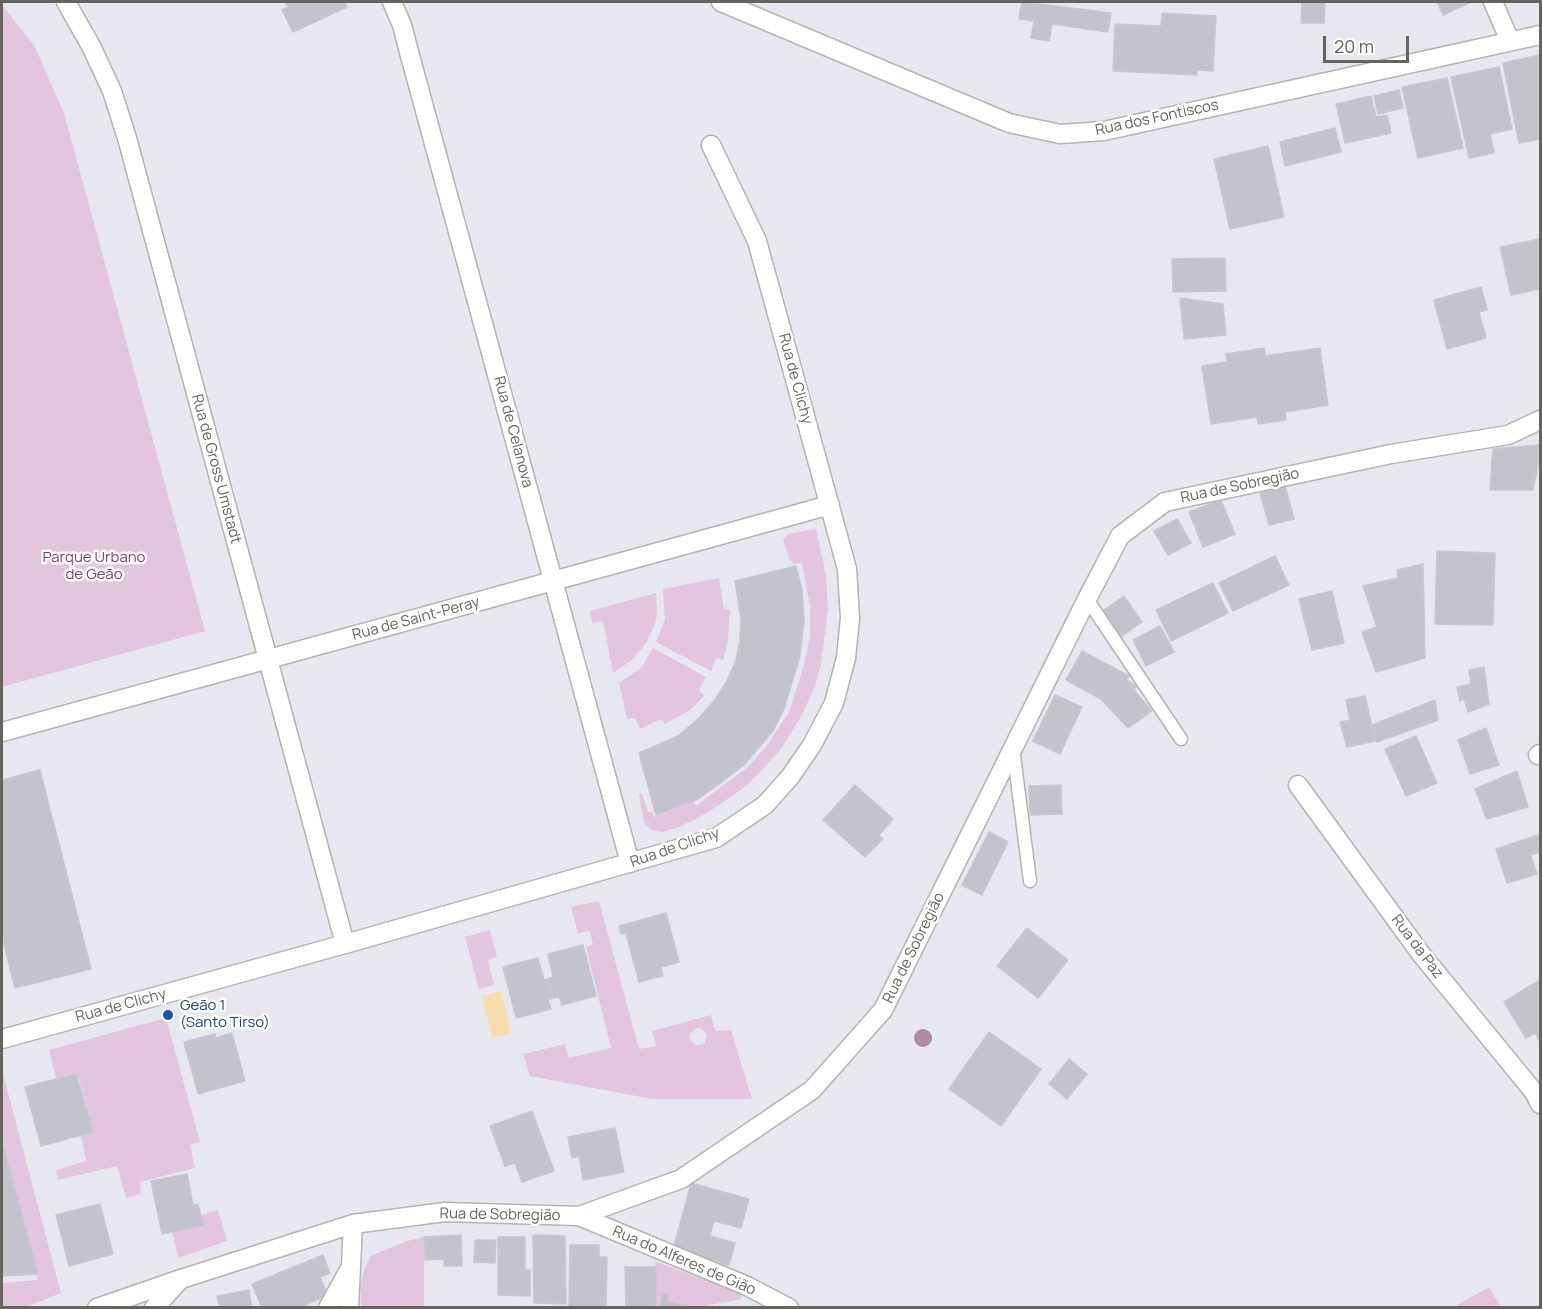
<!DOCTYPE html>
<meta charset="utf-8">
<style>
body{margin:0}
#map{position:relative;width:1542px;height:1309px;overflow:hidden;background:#e7e7ef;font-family:Manrope,sans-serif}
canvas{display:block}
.frame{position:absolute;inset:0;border:3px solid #65645e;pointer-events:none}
.scale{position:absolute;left:1323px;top:36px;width:86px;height:27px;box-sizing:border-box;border:3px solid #65645e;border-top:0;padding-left:8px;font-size:18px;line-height:21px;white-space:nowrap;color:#65645e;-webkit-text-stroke:4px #fff;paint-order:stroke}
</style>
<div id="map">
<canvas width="1542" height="1309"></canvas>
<div class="frame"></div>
<div class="scale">20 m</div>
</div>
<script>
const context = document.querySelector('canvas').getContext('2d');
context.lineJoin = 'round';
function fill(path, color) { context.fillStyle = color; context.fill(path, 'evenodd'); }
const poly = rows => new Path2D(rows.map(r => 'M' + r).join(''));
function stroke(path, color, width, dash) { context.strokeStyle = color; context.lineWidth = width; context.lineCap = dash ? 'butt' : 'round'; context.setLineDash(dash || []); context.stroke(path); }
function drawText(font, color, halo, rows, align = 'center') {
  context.font = font + ' Manrope,sans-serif'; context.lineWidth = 5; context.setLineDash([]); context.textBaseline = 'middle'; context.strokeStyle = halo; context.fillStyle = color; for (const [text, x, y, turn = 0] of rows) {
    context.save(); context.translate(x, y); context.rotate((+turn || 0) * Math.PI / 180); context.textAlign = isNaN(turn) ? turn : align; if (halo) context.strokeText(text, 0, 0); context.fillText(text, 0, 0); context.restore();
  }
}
fill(poly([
 [2,5,34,45,64,113,205,631,2,687],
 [816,529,826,575,828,609,821,664,815,686,802,715,781,749,748,785,707,813,679,827,662,832,651,830,644,823,639,794,642,793,648,812,652,812,654,817,693,801,696,806,749,766,768,744,789,712,804,665,810,637,810,606,802,563,793,564,792,561,790,561,783,540,788,534],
 [719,578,724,610,730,609,728,641,723,660,716,658,711,671,656,642,665,620,663,589],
 [656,593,657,615,653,629,645,644,632,660,613,673,603,621,592,623,590,611],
 [653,648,706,677,699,690,704,696,690,710,665,724,661,719,640,729,635,718,627,719,619,683,642,667],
 [599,901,639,1049,656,1046,652,1031,711,1015,715,1031,731,1030,752,1099,652,1099,530,1076,523,1054,565,1044,569,1058,611,1048,586,947,593,945,590,931,578,933,571,907],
 [696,1028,701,1028,707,1034,705,1043,701,1045,696,1045,690,1039,690,1034],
 [490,930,497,957,488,960,494,985,479,989,465,937],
 [166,1018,200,1142,190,1145,195,1168,140,1182,141,1194,126,1198,117,1166,58,1180,56,1170,86,1161,81,1136,93,1132,79,1079,75,1074,56,1079,49,1050],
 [2,1070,61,1293,26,1307,2,1307,2,1283,38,1280,2,1142],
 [218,1210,227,1241,178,1258,172,1231,200,1215],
 [424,1237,424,1307,361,1307,361,1284,364,1270,371,1256,407,1241],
 [655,1261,741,1294,742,1299,699,1307,668,1302,668,1295,663,1294,659,1307,656,1307],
 [1489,1287,1501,1307,1454,1307]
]), '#e4c5de');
fill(poly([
 [501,991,511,1033,492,1038,482,996]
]), '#f8dcae');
const building = poly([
 [285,2,344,2,347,7,293,32,282,10,288,7,285,2],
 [1022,2,1111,13,1108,32,1052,24,1049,41,1031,38,1034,21,1019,19,1022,2],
 [1302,2,1325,2,1324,23,1301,23,1302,2],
 [1437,2,1471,2,1443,15,1437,2],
 [1162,13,1216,16,1213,71,1197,70,1197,75,1113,71,1115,24,1161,26,1162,13],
 [1540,55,1540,139,1519,143,1503,63,1540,55],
 [1499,67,1512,129,1490,134,1494,153,1469,158,1451,77,1499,67],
 [1447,78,1463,148,1418,158,1402,87,1447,78],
 [1399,90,1403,108,1378,114,1374,96,1399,90],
 [1371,96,1376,117,1387,115,1391,133,1345,143,1336,104,1371,96],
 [1335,128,1341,152,1285,166,1280,142,1335,128],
 [1268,146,1284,217,1230,229,1214,159,1268,146],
 [1540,239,1540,289,1511,295,1500,247,1540,239],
 [1225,258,1226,291,1173,292,1172,259,1225,258],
 [1481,287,1487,310,1479,312,1486,338,1447,349,1434,300,1481,287],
 [1180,298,1223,304,1226,335,1184,339,1180,298],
 [1264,348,1265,356,1320,348,1328,405,1285,412,1286,420,1258,424,1257,417,1211,424,1202,366,1227,362,1226,354,1264,348],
 [1540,445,1540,455,1533,490,1490,490,1493,449,1540,445],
 [1285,485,1294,519,1269,525,1260,493,1285,485],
 [1221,500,1235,534,1203,547,1189,512,1221,500],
 [1177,519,1191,543,1168,555,1154,531,1177,519],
 [1437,551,1495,553,1493,625,1435,624,1437,551],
 [1275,556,1289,585,1233,611,1219,583,1275,556],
 [1423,564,1425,658,1376,672,1362,632,1377,627,1363,586,1398,578,1397,570,1423,564],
 [796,566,802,590,804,620,800,656,784,709,773,731,744,765,722,782,698,799,656,815,639,753,678,736,699,718,714,701,726,683,736,660,740,640,741,620,735,581,796,566],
 [1213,583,1228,613,1171,641,1156,610,1213,583],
 [1332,591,1344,643,1312,650,1299,599,1332,591],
 [1124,596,1142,622,1119,638,1101,612,1124,596],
 [1160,626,1174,652,1146,666,1133,640,1160,626],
 [1082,651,1129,676,1126,680,1137,686,1134,690,1152,711,1128,728,1101,699,1066,680,1082,651],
 [1484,667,1489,704,1468,712,1464,699,1460,701,1457,687,1471,684,1469,670,1484,667],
 [1055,695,1082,707,1060,754,1033,741,1055,695],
 [1365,696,1375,741,1347,747,1340,722,1350,720,1346,700,1365,696],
 [1435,700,1438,720,1377,742,1372,725,1435,700],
 [1486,728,1499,765,1470,774,1458,740,1486,728],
 [1416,736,1437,783,1406,796,1385,749,1416,736],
 [40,770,91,969,15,988,2,936,2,780,40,770],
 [1517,771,1528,807,1487,819,1475,789,1517,771],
 [855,785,893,819,879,835,883,839,865,857,823,820,855,785],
 [1061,785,1062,814,1030,815,1029,786,1061,785],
 [989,832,1008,842,982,895,962,885,989,832],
 [1538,835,1540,852,1530,855,1537,874,1507,883,1496,849,1538,835],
 [666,913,679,962,661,967,663,976,639,982,626,933,621,934,619,926,666,913],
 [1027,928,1068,960,1038,998,997,966,1027,928],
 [583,945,596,996,562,1005,559,997,553,998,548,979,553,977,548,954,583,945],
 [538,958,544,980,548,979,553,998,548,1000,551,1009,516,1018,503,967,538,958],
 [1540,980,1540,1042,1535,1033,1526,1038,1504,1002,1540,980],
 [989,1032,1041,1069,1001,1126,949,1089,989,1032],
 [232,1033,245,1081,198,1094,184,1042,215,1034,216,1038,232,1033],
 [1069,1059,1087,1074,1067,1099,1049,1084,1069,1059],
 [76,1074,93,1132,41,1146,25,1087,76,1074],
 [532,1111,554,1171,522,1182,515,1163,505,1166,490,1126,532,1111],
 [615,1128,624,1172,583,1180,579,1156,572,1158,568,1137,615,1128],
 [2,1142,38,1274,2,1276,2,1142],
 [187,1174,193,1205,198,1204,203,1225,162,1234,151,1181,187,1174],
 [691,1183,749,1199,741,1228,714,1221,710,1236,735,1243,729,1265,673,1250,691,1183],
 [100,1204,113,1254,69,1266,56,1215,100,1204],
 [461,1235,462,1266,444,1266,444,1259,425,1260,424,1237,461,1235],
 [533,1235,565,1236,566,1304,534,1303,533,1235],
 [498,1237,525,1237,525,1270,530,1270,530,1296,498,1295,498,1237],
 [475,1240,496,1240,495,1263,474,1262,475,1240],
 [570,1245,599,1245,599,1257,607,1257,606,1306,569,1308,570,1245],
 [323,1255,330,1273,320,1277,328,1295,303,1306,303,1308,262,1308,252,1284,323,1255],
 [625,1267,656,1267,656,1308,626,1308,625,1267],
 [249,1290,252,1308,220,1308,217,1296,249,1290],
 [663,1294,668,1294,668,1302,699,1308,659,1308,663,1294]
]);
fill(building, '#c3c4cb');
stroke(building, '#c5c7d3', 1.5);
const lane = poly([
 [1087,599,1181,739],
 [1013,748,1030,881]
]);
const street = poly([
 [392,2,402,25,409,52,630,863],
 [1493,2,1510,41],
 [2,732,830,505],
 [1538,755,1540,754],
 [1298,785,1421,954,1534,1092,1540,1104],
 [345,944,716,838,765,805,790,777,812,745,834,703,846,658,850,618,847,569,757,241,711,145],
 [579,1216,747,1286,789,1308],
 [97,1308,181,1279,353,1224,445,1212,579,1216,681,1179,812,1090,883,1010,1087,599,1120,536,1165,502,1391,454,1508,435,1540,420],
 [154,1308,180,1280],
 [328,1308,349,1270],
 [349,1308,353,1224]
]);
const secondary = poly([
 [721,2,1009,123,1060,134,1104,131,1540,35],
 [2,1039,345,944,127,138,112,91,91,46,66,2]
]);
stroke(lane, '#b5b4af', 15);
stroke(street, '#b5b4af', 21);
stroke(secondary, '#b6b4ae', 21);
stroke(lane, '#fff', 12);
stroke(street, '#fff', 18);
stroke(secondary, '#fff', 18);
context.fillStyle = '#b18aab';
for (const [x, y] of [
 [923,1038]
]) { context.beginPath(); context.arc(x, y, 9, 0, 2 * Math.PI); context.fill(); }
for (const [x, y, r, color] of [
 [168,1015,6,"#1a4fb4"]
]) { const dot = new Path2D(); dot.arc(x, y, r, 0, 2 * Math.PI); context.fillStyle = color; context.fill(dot); stroke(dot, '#fff', 2); }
drawText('15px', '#65645e', '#fff', [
 ["Rua dos Fontiscos",1157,118,-12],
 ["Rua de Clichy",795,379,75],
 ["Rua de Celanova",513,432,75],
 ["Rua de Gross Umstadt",216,469,75],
 ["Rua de Sobregião",1240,486,-12],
 ["Rua de Saint-Peray",416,619,-15],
 ["Rua de Clichy",675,848,-19],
 ["Rua da Paz",1417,947,53],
 ["Rua de Sobregião",914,948,-64],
 ["Rua de Clichy",121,1006,-15],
 ["Rua de Sobregião",500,1215,1],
 ["Rua do Alferes de Gião",684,1261,23]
]);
drawText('15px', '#853e74', '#fff', [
 ["Parque Urbano",94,558],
 ["de Geão",94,575]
]);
drawText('15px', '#164399', '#fff', [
 ["Geão 1",180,1006],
 ["(Santo Tirso)",180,1023]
], 'left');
</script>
